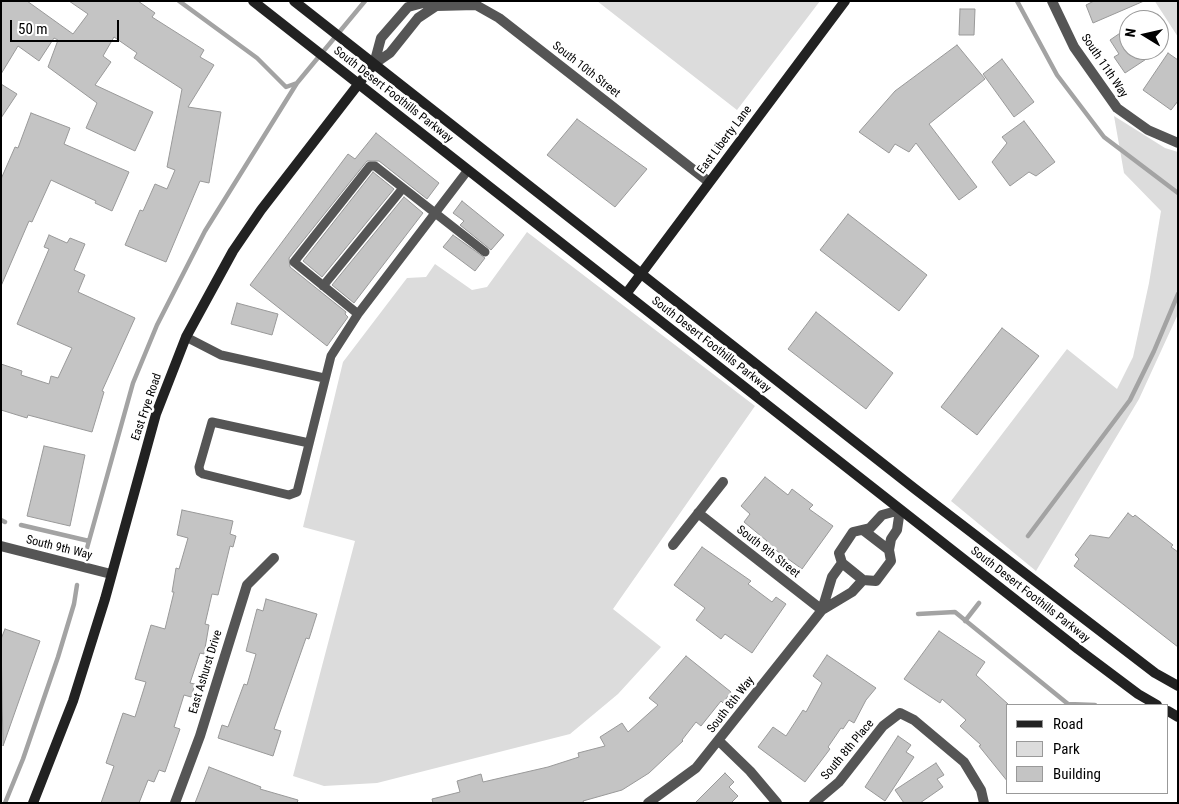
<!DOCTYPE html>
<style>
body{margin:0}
#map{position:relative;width:1179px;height:804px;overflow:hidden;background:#fff;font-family:"Roboto Condensed",sans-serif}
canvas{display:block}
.frame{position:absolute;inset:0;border:2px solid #000;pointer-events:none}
.legend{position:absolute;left:1006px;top:704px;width:162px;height:90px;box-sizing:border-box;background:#fff;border:1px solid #999;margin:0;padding:6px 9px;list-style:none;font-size:15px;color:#000}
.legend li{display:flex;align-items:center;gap:10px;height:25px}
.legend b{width:25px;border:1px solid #999}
.north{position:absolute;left:1119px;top:10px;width:50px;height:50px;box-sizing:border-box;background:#fff;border:1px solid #999;border-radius:50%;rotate:279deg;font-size:14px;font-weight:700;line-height:20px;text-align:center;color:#000}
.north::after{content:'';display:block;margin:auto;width:18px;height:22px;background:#000;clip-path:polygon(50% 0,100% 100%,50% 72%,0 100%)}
.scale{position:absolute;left:10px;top:20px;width:109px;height:22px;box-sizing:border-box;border:2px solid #000;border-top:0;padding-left:6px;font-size:15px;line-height:18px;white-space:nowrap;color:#000;-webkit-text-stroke:4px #fff;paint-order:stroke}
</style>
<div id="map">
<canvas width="1179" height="804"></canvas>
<div class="frame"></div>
<ul class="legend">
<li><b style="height:6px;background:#222"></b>Road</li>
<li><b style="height:14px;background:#dcdcdc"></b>Park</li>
<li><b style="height:14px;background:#c4c4c4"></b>Building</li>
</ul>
<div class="north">N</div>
<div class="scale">50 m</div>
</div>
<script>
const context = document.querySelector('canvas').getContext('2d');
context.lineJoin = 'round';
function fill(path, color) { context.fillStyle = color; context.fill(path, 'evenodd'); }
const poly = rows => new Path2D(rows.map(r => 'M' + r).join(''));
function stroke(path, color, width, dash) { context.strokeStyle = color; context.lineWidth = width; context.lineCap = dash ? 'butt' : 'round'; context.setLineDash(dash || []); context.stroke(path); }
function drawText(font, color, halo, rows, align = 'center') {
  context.font = font + ' "Roboto Condensed",sans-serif'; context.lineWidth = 5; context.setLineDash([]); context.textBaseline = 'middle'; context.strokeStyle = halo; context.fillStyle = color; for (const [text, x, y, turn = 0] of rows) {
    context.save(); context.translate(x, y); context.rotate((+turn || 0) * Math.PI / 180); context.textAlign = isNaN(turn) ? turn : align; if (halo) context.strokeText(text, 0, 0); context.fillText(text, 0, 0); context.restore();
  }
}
fill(poly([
 [597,1,820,1,737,110],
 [1155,1,1178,1,1178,37,1156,3],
 [1114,116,1165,148,1178,152,1178,314,1139,399,1036,571,951,501,1067,349,1117,389,1133,357,1149,283,1161,211,1124,173],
 [527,232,755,406,613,609,661,647,618,694,570,734,377,783,324,786,293,776,355,541,303,527,343,362,407,278,426,277,435,264,472,290,487,287]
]), '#dcdcdc');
stroke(poly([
 [179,1,257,58,286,87,297,83,365,1],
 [1017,1,1057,75,1104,137,1178,193],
 [1,520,5,522],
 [21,525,89,541],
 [1028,536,1130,400,1154,351,1178,294],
 [87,548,133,383,157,325,205,231,297,83],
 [918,614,955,612,1068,704,1095,705],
 [965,621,979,603],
 [5,803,23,759,58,657,74,604,77,585]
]), '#a3a3a3', 4.5);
const building = poly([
 [1,1,27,1,73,34,88,14,69,1,138,1,155,13,152,17,204,50,200,57,214,65,188,107,221,112,209,183,200,181,166,262,125,245,140,210,143,211,155,184,167,189,175,170,167,167,182,89,134,58,137,53,114,37,103,56,111,62,95,85,153,112,135,151,86,128,97,103,48,67,58,40,54,38,39,61,18,46,1,74,1,1],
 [1094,1,1144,1,1093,23,1086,5,1094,1],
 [960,9,975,9,974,35,959,35,960,9],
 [1129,27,1129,50,1160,50,1125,73,1114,57,1119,54,1110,40,1129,27],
 [957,45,985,79,929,124,977,187,959,200,916,143,909,152,895,144,889,153,859,132,895,91,957,45],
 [1168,53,1178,60,1178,101,1171,110,1143,90,1168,53],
 [1002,59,1034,102,1014,117,983,74,1002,59],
 [1,84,17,94,1,118,1,84],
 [31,113,70,128,64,144,129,172,112,211,95,203,96,201,51,180,32,222,29,221,1,286,1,179,15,147,18,148,31,113],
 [577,119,647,169,615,207,547,155,577,119],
 [1024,121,1055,162,1036,176,1029,172,1010,186,992,162,1007,143,1002,137,1024,121],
 [376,133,439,183,427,199,379,161,367,161,289,258,290,267,346,312,345,314,348,317,327,346,250,285,348,154,355,159,376,133],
 [373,172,394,189,322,277,303,261,373,172],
 [404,197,423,213,354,303,332,285,404,197],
 [462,201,504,235,491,250,460,225,464,221,453,213,462,201],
 [848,214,927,275,899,311,820,250,848,214],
 [49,235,67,243,70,238,85,244,74,270,85,275,78,292,135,318,102,391,104,392,92,432,28,415,27,418,1,410,1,364,22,371,21,375,49,384,51,376,58,378,72,348,17,324,49,249,44,247,49,235],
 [453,235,485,258,475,271,443,247,453,235],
 [237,303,278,314,272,335,231,324,237,303],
 [816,312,893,373,866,409,788,349,816,312],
 [1002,328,1039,356,977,435,941,407,1002,328],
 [44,446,85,455,70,526,27,516,44,446],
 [765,477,788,495,792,489,813,505,809,509,833,526,802,569,766,543,767,541,744,522,750,514,741,506,765,477],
 [182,510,233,521,230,534,236,536,233,547,230,546,218,595,212,594,205,624,209,625,204,654,200,653,190,683,195,684,191,697,184,695,174,727,180,729,165,772,159,770,154,782,148,780,139,803,101,803,114,766,106,763,123,713,135,717,146,682,135,679,151,625,165,629,174,592,172,592,176,568,179,569,188,538,177,535,182,510],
 [1128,513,1133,517,1135,515,1173,545,1171,547,1178,552,1178,647,1074,566,1079,559,1075,555,1090,535,1109,538,1128,513],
 [702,547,751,581,748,584,772,602,776,597,786,604,752,653,725,634,721,639,696,620,705,608,674,585,702,547],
 [266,599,317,614,309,639,306,638,274,729,281,731,273,756,218,738,222,725,228,727,244,684,247,685,256,654,246,651,257,609,263,611,266,599],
 [5,629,40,641,3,746,1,639,5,629],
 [939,631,985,662,976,675,1008,704,1008,782,979,746,981,745,960,726,966,720,942,699,940,703,904,679,939,631],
 [827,655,876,688,866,700,854,723,849,720,843,729,841,728,828,747,830,749,805,782,758,747,773,727,786,736,803,710,806,712,822,683,813,676,827,655],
 [686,656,731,692,723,703,721,701,701,726,696,722,682,740,683,741,649,773,622,790,583,801,584,803,433,803,432,799,460,792,457,781,481,774,483,782,548,767,579,757,578,753,605,746,600,737,622,723,628,732,658,705,649,698,686,656],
 [898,736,911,745,906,752,914,757,885,801,865,787,898,736],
 [936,763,944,775,937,779,943,787,920,803,904,803,895,790,936,763],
 [209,767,261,787,260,789,298,800,297,803,195,803,209,767],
 [725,773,734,782,729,787,738,796,731,803,695,803,725,773]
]);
fill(building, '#c4c4c4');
stroke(building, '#999', 1);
stroke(poly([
 [323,286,403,188],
 [358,314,294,262,370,166,375,166,485,252],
 [186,337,221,355,324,378],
 [309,443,212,422,199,467,200,472,203,474,289,495,297,492,331,356,358,314,468,170]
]), '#555', 9);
stroke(poly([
 [1052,1,1074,47,1117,108,1148,130,1178,143],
 [374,64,381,38,408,7,423,3,436,6,476,5,499,18,709,182],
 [374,64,390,53,418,18,436,6],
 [698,513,822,610],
 [863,530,889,550],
 [673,545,723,482],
 [1,546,111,574],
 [842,563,863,580],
 [719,741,750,771,777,803],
 [175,803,200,736,247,585,274,558],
 [648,803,696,768,822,610,832,577,842,563,839,553,853,532,870,528,882,515,900,510,897,530,891,539,889,550,891,561,876,581,863,580,852,592,822,610],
 [814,803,839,782,883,726,900,713,914,720,964,762,981,790,984,803]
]), '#555', 10);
stroke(poly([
 [253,1,1078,649,1138,694,1157,705],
 [294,1,915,489,1155,673,1178,686],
 [626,294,845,1],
 [1168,711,1178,717],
 [33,803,73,701,105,599,156,414,186,337,233,251,261,210,374,64]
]), '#222', 10);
drawText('12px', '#000', '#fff', [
 ["South 11th Way",1104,66,56],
 ["South 10th Street",586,70,38],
 ["South Desert Foothills Parkway",393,95,38],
 ["East Liberty Lane",725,140,-53],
 ["South Desert Foothills Parkway",711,345,38],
 ["East Frye Road",147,407,-71],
 ["South 9th Way",59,548,14],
 ["South 9th Street",768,552,38],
 ["South Desert Foothills Parkway",1030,595,38],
 ["East Ashurst Drive",206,672,-73],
 ["South 8th Way",731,705,-52],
 ["South 8th Place",848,750,-50]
]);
</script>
